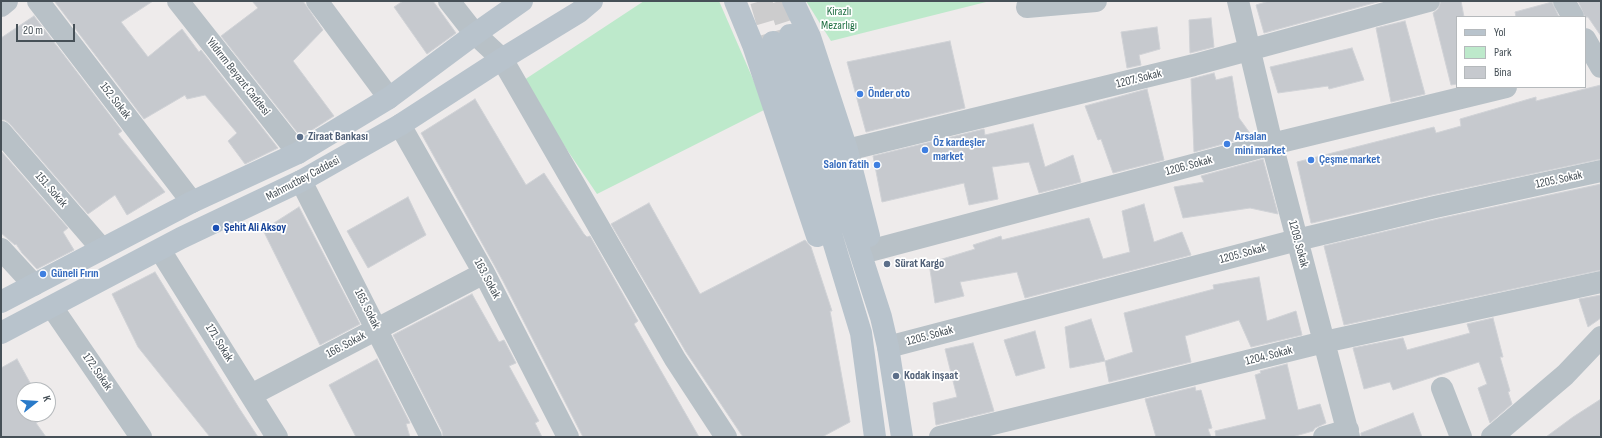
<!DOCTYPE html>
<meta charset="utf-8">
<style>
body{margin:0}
#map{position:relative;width:1602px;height:438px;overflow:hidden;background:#eeebeb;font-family:"Sofia Sans Condensed",sans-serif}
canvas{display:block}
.frame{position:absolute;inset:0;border:2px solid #465057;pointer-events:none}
.legend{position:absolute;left:1456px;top:16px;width:130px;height:72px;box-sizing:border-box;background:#fff;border:1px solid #b5b9bc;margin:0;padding:5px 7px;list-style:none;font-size:12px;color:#465057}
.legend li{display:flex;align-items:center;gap:8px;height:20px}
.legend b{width:20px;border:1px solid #b5b9bc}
.north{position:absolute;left:16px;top:382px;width:40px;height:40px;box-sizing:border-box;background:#fff;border:1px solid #b5b9bc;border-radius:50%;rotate:73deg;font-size:11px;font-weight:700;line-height:16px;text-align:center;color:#465057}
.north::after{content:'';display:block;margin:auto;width:14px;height:18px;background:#2a7ac9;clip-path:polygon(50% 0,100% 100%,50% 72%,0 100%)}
.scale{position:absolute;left:16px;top:24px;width:59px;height:18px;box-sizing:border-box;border:2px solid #465057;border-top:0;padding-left:5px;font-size:12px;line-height:14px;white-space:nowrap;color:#465057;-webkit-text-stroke:3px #fff;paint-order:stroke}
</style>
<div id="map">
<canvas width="1602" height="438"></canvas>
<div class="frame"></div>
<ul class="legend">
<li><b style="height:5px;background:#b8c3cc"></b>Yol</li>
<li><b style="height:11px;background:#bde9cb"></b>Park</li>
<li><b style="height:11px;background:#c6c9ce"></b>Bina</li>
</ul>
<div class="north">K</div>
<div class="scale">20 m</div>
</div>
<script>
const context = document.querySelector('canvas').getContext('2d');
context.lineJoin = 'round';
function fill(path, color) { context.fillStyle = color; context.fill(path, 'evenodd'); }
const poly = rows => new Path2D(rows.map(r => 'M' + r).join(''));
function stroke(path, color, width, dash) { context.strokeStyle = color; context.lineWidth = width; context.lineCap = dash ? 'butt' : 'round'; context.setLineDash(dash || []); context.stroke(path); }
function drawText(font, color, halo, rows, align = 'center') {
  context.font = font + ' "Sofia Sans Condensed",sans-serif'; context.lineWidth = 3.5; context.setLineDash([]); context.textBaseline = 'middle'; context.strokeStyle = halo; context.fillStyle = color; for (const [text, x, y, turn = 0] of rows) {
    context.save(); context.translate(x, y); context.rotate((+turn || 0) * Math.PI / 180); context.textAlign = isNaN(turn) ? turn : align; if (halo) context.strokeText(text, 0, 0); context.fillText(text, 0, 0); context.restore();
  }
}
fill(poly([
 [644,1,719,1,766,109,597,194,521,82],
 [806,1,990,1,831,41]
]), '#bde9cb');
const building = poly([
 [57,1,153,1,121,22,148,57,182,29,199,52,201,50,278,148,245,164,228,141,237,133,205,95,187,99,185,95,144,119,55,2,57,1],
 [252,1,303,1,323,30,293,61,334,116,301,137,221,36,258,8,252,1],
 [403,1,433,1,456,33,427,54,394,7,403,1],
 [1269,1,1381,1,1264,33,1256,5,1269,1],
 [1441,1,1461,1,1464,17,1457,17,1457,84,1451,85,1433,13,1438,9,1441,1],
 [1578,1,1601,1,1601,36,1588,17,1585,17,1578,1],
 [1552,2,1559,17,1516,17,1515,12,1552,2],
 [34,16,122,131,118,134,165,192,127,215,115,195,88,214,10,124,5,120,1,120,1,38,34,16],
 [1211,18,1214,47,1190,53,1189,20,1211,18],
 [1405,21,1425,94,1391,102,1376,28,1405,21],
 [1157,27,1160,49,1139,55,1141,65,1127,68,1121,32,1157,27],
 [950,41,965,108,866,132,847,62,950,41],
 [1352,48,1364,80,1329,89,1328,86,1278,93,1270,67,1352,48],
 [1214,73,1216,80,1232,76,1239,118,1252,136,1194,152,1191,79,1214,73],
 [1601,85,1601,159,1432,195,1312,223,1311,223,1297,162,1434,127,1436,133,1461,126,1460,119,1536,97,1536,101,1601,85],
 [1147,89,1164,160,1113,173,1101,139,1098,140,1085,106,1147,89],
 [475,99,526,185,544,173,584,234,587,237,590,236,638,321,634,324,699,437,583,437,503,281,421,133,475,99],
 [1033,124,1045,167,1073,155,1081,182,1039,193,1029,162,992,167,998,199,969,205,964,183,882,202,873,156,984,129,985,135,1033,124],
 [1,151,68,228,63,232,74,250,37,269,22,253,16,244,15,245,1,233,1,151],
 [1263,159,1278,214,1250,208,1183,218,1174,187,1204,182,1201,176,1263,159],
 [1601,184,1601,270,1344,325,1324,246,1438,219,1601,184],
 [408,197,426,235,368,268,347,231,408,197],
 [649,203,700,294,805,240,811,247,832,311,830,311,850,422,822,437,743,437,686,352,611,224,649,203],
 [1144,204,1154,242,1182,232,1191,255,1025,298,1017,272,960,282,964,296,935,303,929,263,975,249,973,245,1001,236,1002,240,1089,218,1103,259,1130,252,1122,211,1144,204],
 [299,207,360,324,320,345,263,230,299,207],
 [155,272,239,408,258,437,210,437,138,347,112,294,155,272],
 [1259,277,1267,321,1296,311,1302,335,1251,347,1239,320,1185,336,1191,362,1109,382,1105,361,1133,352,1124,313,1214,289,1213,285,1259,277],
 [472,294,499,342,504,340,516,363,509,366,539,421,535,423,542,437,443,437,442,431,393,335,472,294],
 [1601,295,1601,318,1588,327,1579,299,1601,295],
 [1493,318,1503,357,1500,357,1510,391,1508,392,1512,404,1490,423,1478,388,1487,384,1479,362,1393,390,1390,382,1364,389,1353,348,1403,338,1407,350,1470,333,1467,324,1493,318],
 [1091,319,1105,361,1070,368,1065,327,1091,319],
 [1035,331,1045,368,1016,376,1004,340,1035,331],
 [973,343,994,411,936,425,933,403,957,397,945,349,973,343],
 [17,359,34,390,24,390,24,414,47,414,48,416,36,423,46,437,1,437,1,368,17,359],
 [377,359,410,423,406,424,410,437,356,437,329,385,377,359],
 [1287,364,1298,410,1320,404,1326,423,1315,428,1313,431,1292,437,1216,437,1215,431,1266,419,1255,375,1261,373,1260,371,1287,364],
 [1195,387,1196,391,1201,390,1212,428,1208,429,1211,437,1156,437,1145,399,1195,387],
 [1601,399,1601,437,1546,437,1573,417,1601,399],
 [1413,413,1422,437,1361,437,1361,433,1413,413]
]);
fill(building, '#c6c9ce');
stroke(building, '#d0d2d6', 1);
stroke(poly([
 [761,1,773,42],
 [779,1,790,35]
]), '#cccccd', 22, [22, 11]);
stroke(poly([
 [38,1,192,202],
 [178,1,298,153],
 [317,1,389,98],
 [449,1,475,34,502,59,675,359,726,437],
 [1238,1,1272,144,1349,437],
 [1564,1,1573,17],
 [1,6,7,1],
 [1027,7,1096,1],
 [1585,39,1601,67],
 [400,125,484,273,568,437],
 [1,132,102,249],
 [847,150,1194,65,1429,1],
 [301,181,431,437],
 [1,249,34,285],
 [160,250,277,437],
 [873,250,1272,144,1506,87],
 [52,307,141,437],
 [888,347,1297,240,1435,207,1601,171],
 [1442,388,1461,437],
 [251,395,484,273],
 [940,437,1324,342,1601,282],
 [1324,437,1348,430],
 [1492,437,1565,375,1601,337]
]), '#b8c1c7', 22);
stroke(poly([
 [735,1,753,45,817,236],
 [793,1,810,37,847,150,869,236],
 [790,35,881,317,888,347,902,437],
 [773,42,861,333,875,437],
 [1,302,192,202,298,153,389,98,475,34,522,1],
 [1,333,181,238,301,181,400,125,502,59,579,12,592,1]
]), '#b8c3cc', 22);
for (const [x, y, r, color] of [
 [860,94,4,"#3f7fe0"],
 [300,137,4,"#5c6f8a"],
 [1227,144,4,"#3f7fe0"],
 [925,150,4,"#3f7fe0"],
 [1311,160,4,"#3f7fe0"],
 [877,165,4,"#3f7fe0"],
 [216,228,4,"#1a4fb4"],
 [887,264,4,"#5c6f8a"],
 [43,274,4,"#3f7fe0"],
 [896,376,4,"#5c6f8a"]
]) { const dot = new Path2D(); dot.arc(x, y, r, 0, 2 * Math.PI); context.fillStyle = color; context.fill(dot); stroke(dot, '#fff', 1.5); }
drawText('12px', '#1f6f42', '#fff', [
 ["Kirazlı",839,12],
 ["Mezarlığı",839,26]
]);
drawText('12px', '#465057', '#fff', [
 ["Yıldırım Beyazıt Caddesi",238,77,52],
 ["1207. Sokak",1139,79,-14],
 ["152. Sokak",115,101,52],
 ["1206. Sokak",1189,166,-15],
 ["Mahmutbey Caddesi",303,179,-28],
 ["1205. Sokak",1559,180,-12],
 ["151. Sokak",51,190,49],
 ["1209. Sokak",1298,244,75],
 ["1205. Sokak",1243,254,-15],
 ["163. Sokak",487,279,62],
 ["165. Sokak",367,309,63],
 ["1205. Sokak",930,336,-15],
 ["171. Sokak",219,343,58],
 ["166. Sokak",346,345,-28],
 ["1204. Sokak",1269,356,-14],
 ["172. Sokak",97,372,55]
]);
drawText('bold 12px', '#366cbe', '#fff', [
 ["Önder oto",868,94],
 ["Arsalan",1235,137],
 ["mini market",1235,151],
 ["Öz kardeşler",933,143],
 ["market",933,157],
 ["Çeşme market",1319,160],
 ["Salon fatih",869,165,"right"],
 ["Güneli Fırın",51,274]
], 'left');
drawText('bold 12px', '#4e5e75', '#fff', [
 ["Ziraat Bankası",308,137],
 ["Sürat Kargo",895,264],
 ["Kodak inşaat",904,376]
], 'left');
drawText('bold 12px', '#164399', '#fff', [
 ["Şehit Ali Aksoy",224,228]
], 'left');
</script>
